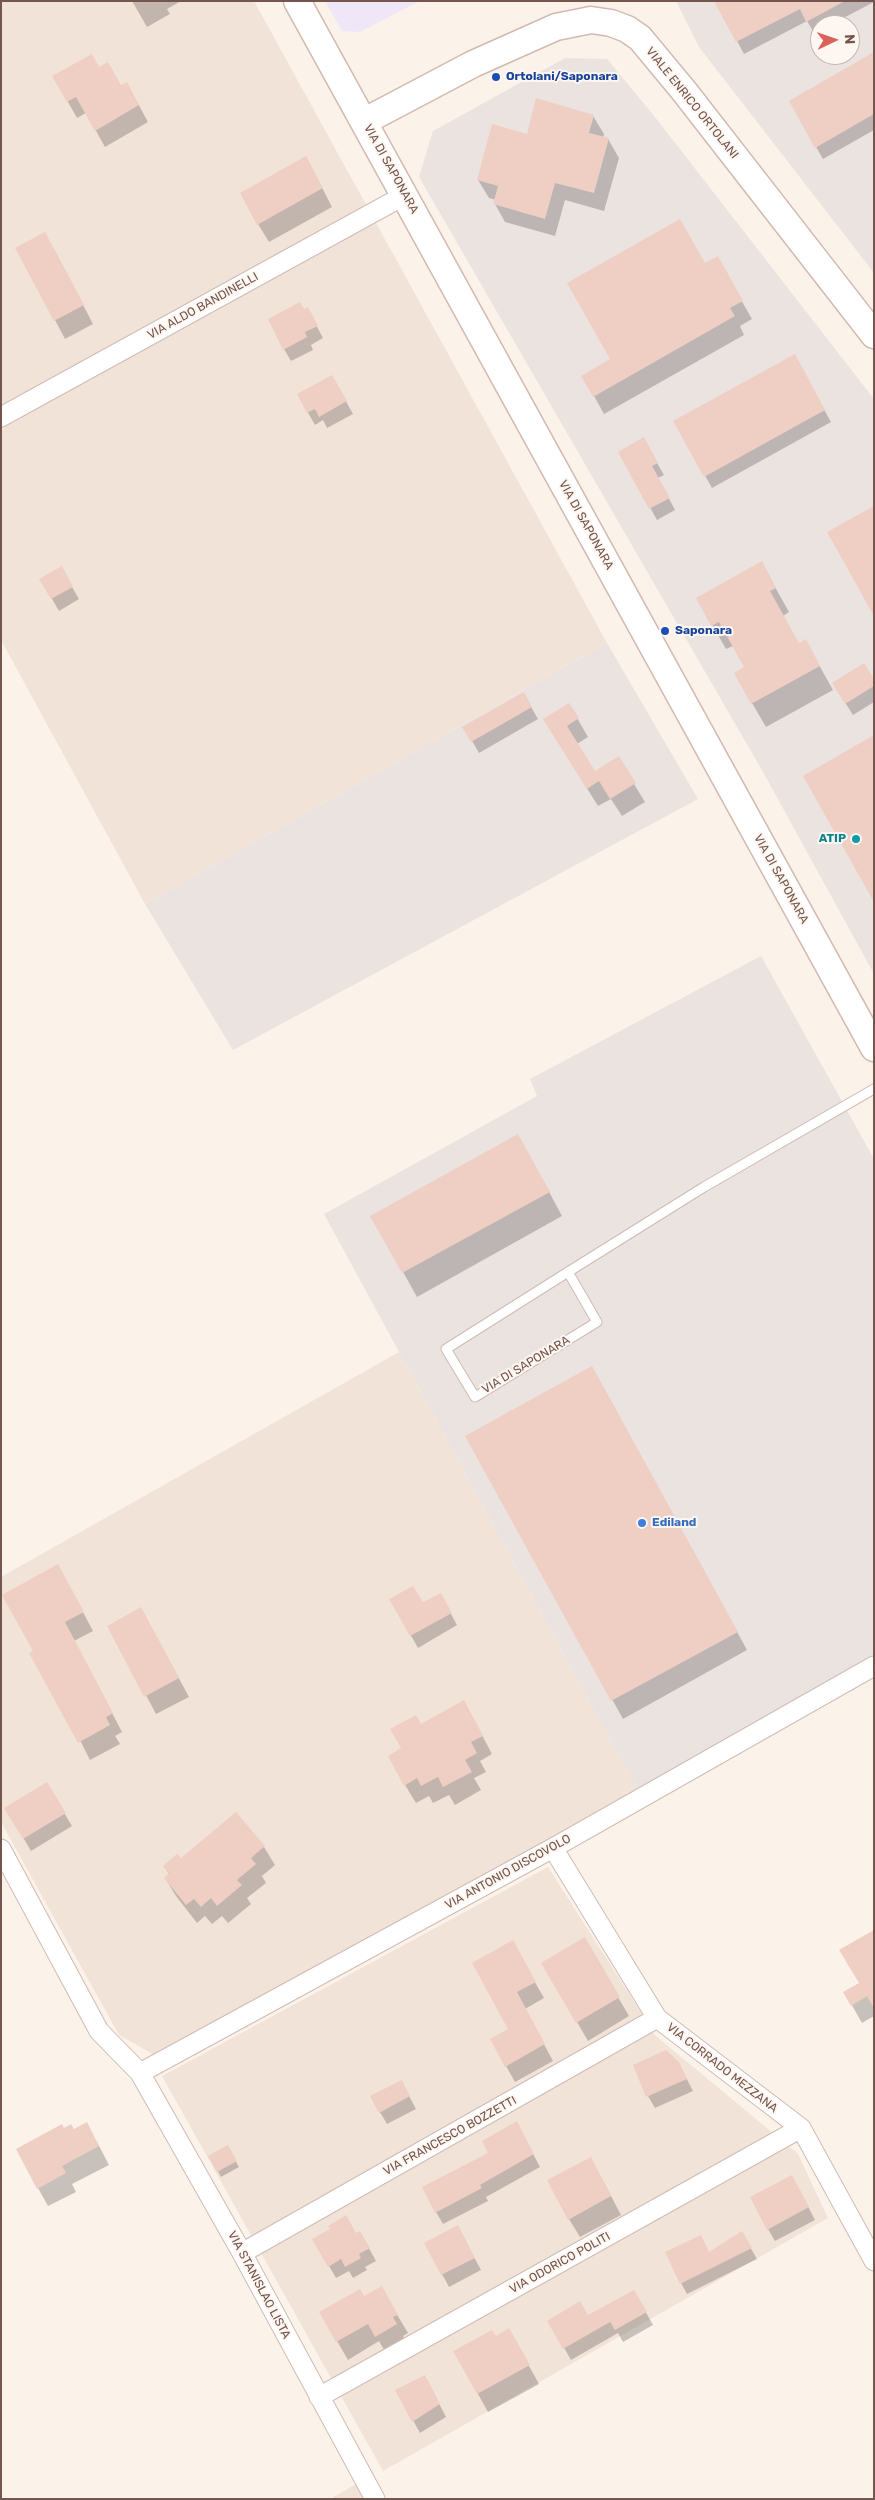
<!DOCTYPE html>
<style>
body{margin:0}
#map{position:relative;width:875px;height:2500px;overflow:hidden;background:#fbf2ea;font-family:Rubik,sans-serif}
canvas{display:block}
.frame{position:absolute;inset:0;border:2px solid #75564f;pointer-events:none}
.north{position:absolute;left:810px;top:15px;width:50px;height:50px;box-sizing:border-box;background:#fef7f1;border:1px solid #c7b7b0;border-radius:50%;rotate:87deg;font-size:14px;font-weight:700;line-height:20px;text-align:center;color:#75564f}
.north::after{content:'';display:block;margin:auto;width:18px;height:22px;background:#db615a;clip-path:polygon(50% 0,100% 100%,50% 72%,0 100%)}
</style>
<div id="map">
<canvas width="875" height="2500"></canvas>
<div class="frame"></div>
<div class="north">N</div>
</div>
<script>
const context = document.querySelector('canvas').getContext('2d');
context.lineJoin = 'round';
function fill(path, color) { context.fillStyle = color; context.fill(path, 'evenodd'); }
const poly = rows => new Path2D(rows.map(r => 'M' + r).join(''));
function stroke(path, color, width, dash) { context.strokeStyle = color; context.lineWidth = width; context.lineCap = dash ? 'butt' : 'round'; context.setLineDash(dash || []); context.stroke(path); }
function drawText(font, color, halo, rows, align = 'center') {
  context.font = font + ' Rubik,sans-serif'; context.lineWidth = 4; context.setLineDash([]); context.textBaseline = 'middle'; context.strokeStyle = halo; context.fillStyle = color; for (const [text, x, y, turn = 0] of rows) {
    context.save(); context.translate(x, y); context.rotate((+turn || 0) * Math.PI / 180); context.textAlign = isNaN(turn) ? turn : align; if (halo) context.strokeText(text, 0, 0); context.fillText(text, 0, 0); context.restore();
  }
}
fill(poly([
 [1,1,254,1,607,643,145,904,1,640],
 [399,1352,638,1791,156,2056,119,2035,1,1822,1,1577],
 [548,1867,656,2036,798,2154,828,2218,383,2471,162,2076],
 [356,2484,365,2499,330,2499]
]), '#f2e3d9');
fill(poly([
 [676,1,874,1,874,273,699,47],
 [820,25,850,25,850,55,820,55],
 [565,58,607,59,655,117,874,399,874,974,763,772,419,177,433,131],
 [607,643,698,799,233,1050,145,904],
 [761,956,874,1159,874,1657,638,1791,324,1214,537,1096,530,1079]
]), '#ebe3e0');
fill(poly([
 [325,1,420,1,360,32,342,31]
]), '#efe7f8');
fill(poly([
 [132,1,181,1,167,9,170,14,147,27],
 [716,1,874,1,874,2,830,25,820,25,820,30,814,33,807,21,744,54],
 [874,53,874,130,823,159,790,101],
 [99,69,136,100,148,122,105,147,86,113,77,118,54,77],
 [593,116,604,134,603,138,608,139,619,158,604,211,565,200,555,236,505,222,495,204,496,200,489,198,478,180,527,135],
 [316,176,332,207,269,242,258,224],
 [55,251,93,324,65,339,55,320],
 [717,258,752,319,740,326,744,335,604,414,583,376,612,360,705,265],
 [304,311,314,321,323,338,311,345,313,350,291,361,284,349],
 [801,368,831,422,712,488,675,422],
 [332,376,353,414,327,428,323,420,315,425,298,395],
 [643,439,664,475,658,478,675,510,657,520,619,452],
 [61,568,79,599,59,611,41,580],
 [775,587,789,612,783,616,799,645,819,665,833,690,766,727,752,703,745,668,733,646,726,649,697,598],
 [874,682,874,702,853,715,841,696],
 [523,693,538,719,479,753,464,727],
 [569,704,588,737,577,744,595,773,618,758,645,802,622,816,611,799,598,806,555,737],
 [532,1160,562,1216,417,1297,372,1216],
 [602,1385,747,1650,623,1719,467,1436],
 [68,1584,93,1631,74,1641,122,1732,115,1736,120,1744,90,1760,35,1651],
 [440,1594,457,1625,418,1648,391,1600,423,1604],
 [109,1626,151,1627,189,1697,156,1714],
 [474,1720,492,1754,480,1761,486,1772,474,1778,481,1790,455,1805,449,1795,433,1803,429,1796,416,1803,405,1785,403,1749,420,1725],
 [46,1783,72,1826,31,1851,6,1808],
 [236,1813,264,1847,275,1865,262,1876,266,1883,247,1898,251,1904,228,1923,222,1916,212,1924,205,1916,197,1923,176,1896,165,1878,169,1874,164,1866,181,1860],
 [874,1931,874,2016,862,2023,845,1993,860,1983],
 [584,1939,629,2016,588,2041,543,1963],
 [512,1942,544,1998,525,2009,553,2061,515,2082,506,2066,510,2029],
 [678,2062,693,2091,655,2108,648,2096],
 [408,2094,416,2109,387,2124,380,2112],
 [63,2130,74,2131,97,2142,109,2165,72,2184,76,2192,48,2206,38,2188],
 [523,2135,540,2167,486,2197,488,2201,443,2224,436,2212],
 [227,2146,239,2167,221,2177,210,2156],
 [601,2177,621,2215,580,2237,569,2219],
 [799,2189,815,2220,775,2241,768,2229],
 [360,2232,376,2261,365,2267,367,2270,353,2278,349,2271,336,2278,314,2240,356,2235],
 [742,2233,757,2259,687,2294,681,2283,709,2253],
 [464,2239,481,2270,449,2287,426,2244],
 [381,2288,408,2333,403,2336,407,2343,387,2355,379,2341,348,2360,321,2313,364,2298],
 [634,2291,653,2325,623,2342,618,2333,571,2360,549,2321,588,2317],
 [509,2330,539,2384,488,2412,478,2394,495,2338],
 [431,2388,446,2417,420,2433,397,2391]
]), '#0003');
fill(poly([
 [714,1,845,1,806,22,800,9,736,42],
 [874,52,874,114,815,148,789,101],
 [92,54,99,67,108,62,121,85,127,82,139,105,95,131,76,97,67,102,52,76],
 [536,98,594,115,589,133,609,138,594,193,555,183,545,219,493,204,498,186,477,180,492,124,527,134],
 [306,156,323,188,257,225,240,193],
 [680,219,705,263,718,256,743,301,730,308,735,316,593,397,581,376,610,359,567,283],
 [45,232,84,305,54,321,15,248],
 [300,302,304,309,308,307,318,326,305,332,307,337,283,350,268,319],
 [795,354,825,410,704,477,673,421],
 [332,375,347,401,319,417,315,409,307,413,297,394],
 [644,437,658,463,652,466,670,498,649,509,618,452],
 [874,506,874,616,827,532],
 [762,561,776,588,770,591,799,643,806,639,820,666,751,704,734,673,744,667,719,622,711,626,696,598],
 [62,566,73,587,51,599,39,579],
 [864,663,874,679,874,686,845,704,832,683],
 [524,692,532,707,471,742,462,727],
 [569,703,579,718,567,726,595,771,619,756,636,783,610,799,599,781,587,789,543,719],
 [874,735,874,902,803,776],
 [518,1134,550,1192,402,1273,370,1216],
 [592,1366,738,1632,611,1701,465,1436],
 [58,1564,84,1612,65,1622,113,1713,106,1717,110,1725,78,1743,29,1653,33,1651,2,1595],
 [413,1586,423,1602,441,1593,452,1613,410,1636,389,1599],
 [141,1607,179,1678,144,1697,107,1626],
 [464,1700,483,1736,471,1742,477,1753,465,1760,472,1772,443,1787,438,1777,421,1786,417,1778,404,1786,388,1756,401,1748,390,1729,416,1715,421,1724],
 [47,1782,66,1813,23,1839,4,1808],
 [236,1812,265,1846,251,1858,256,1864,237,1880,242,1885,217,1906,211,1898,201,1907,194,1899,186,1905,164,1878,169,1873,163,1866,177,1854,181,1858],
 [874,1930,874,2008,867,1996,851,2006,843,1992,859,1983,839,1950],
 [585,1937,620,1997,576,2023,541,1963],
 [513,1940,536,1982,517,1992,545,2044,505,2067,490,2039,508,2029,472,1963],
 [666,2050,679,2062,687,2079,646,2097,633,2065],
 [402,2080,410,2096,379,2113,370,2096],
 [517,2121,534,2154,480,2185,482,2188,435,2213,422,2187,488,2153,482,2141],
 [87,2122,99,2146,62,2166,66,2173,37,2189,16,2149,62,2124,64,2128,71,2124,74,2129],
 [228,2145,237,2161,217,2172,208,2156],
 [591,2157,611,2196,568,2220,547,2180],
 [792,2175,809,2207,767,2230,750,2197],
 [346,2215,356,2233,360,2231,370,2248,359,2254,361,2258,345,2267,341,2259,328,2267,312,2239,330,2229,328,2226],
 [458,2225,475,2258,441,2275,424,2243],
 [742,2231,752,2248,680,2284,665,2252,701,2235,709,2252],
 [382,2286,398,2315,393,2317,397,2324,375,2337,368,2324,336,2342,319,2312,360,2289,364,2296],
 [634,2290,647,2312,615,2330,610,2322,563,2349,547,2321,580,2301,588,2315],
 [509,2328,530,2365,477,2394,453,2351,492,2330,496,2336],
 [425,2375,440,2404,412,2422,395,2390]
]), '#efcec4');
const lane = poly([
 [568,1272,597,1322,475,1397,446,1349,568,1272,704,1187,874,1089]
]);
const street = poly([
 [1,417,405,195],
 [553,1848,657,2018,801,2128,874,2261],
 [1,1849,99,2031,140,2073,242,2253,375,2499],
 [140,2073,553,1848,874,1666],
 [242,2253,657,2018],
 [319,2397,801,2128]
]);
const secondary = poly([
 [297,1,874,1048],
 [365,121,473,64,556,27,591,20,611,23,627,29,640,38,684,91,874,335]
]);
stroke(lane, '#cfbbb3', 11);
stroke(street, '#cfbbb3', 21);
stroke(secondary, '#d2bab1', 29);
stroke(lane, '#fff', 9);
stroke(street, '#fff', 19);
stroke(secondary, '#fff', 26);
for (const [x, y, r, color] of [
 [496,77,5,"#1a4fb4"],
 [665,631,5,"#1a4fb4"],
 [856,839,5,"#0f9aa8"],
 [642,1523,5,"#3f7fe0"]
]) { const dot = new Path2D(); dot.arc(x, y, r, 0, 2 * Math.PI); context.fillStyle = color; context.fill(dot); stroke(dot, '#fef7f1', 2); }
drawText('bold 12px', '#164399', '#fef7f1', [
 ["Ortolani/Saponara",506,77],
 ["Saponara",675,631]
], 'left');
drawText('12px', '#75564f', '#fef7f1', [
 ["VIALE ENRICO ORTOLANI",692,103,51],
 ["VIA DI SAPONARA",391,169,61],
 ["VIA ALDO BANDINELLI",203,306,-29],
 ["VIA DI SAPONARA",586,525,61],
 ["VIA DI SAPONARA",781,879,61],
 ["VIA DI SAPONARA",526,1365,-31],
 ["VIA ANTONIO DISCOVOLO",508,1872,-29],
 ["VIA CORRADO MEZZANA",722,2068,38],
 ["VIA FRANCESCO BOZZETTI",450,2136,-29],
 ["VIA ODORICO POLITI",560,2263,-29],
 ["VIA STANISLAO LISTA",259,2285,62]
]);
drawText('bold 12px', '#0d838f', '#fef7f1', [
 ["ATIP",846,839]
], 'right');
drawText('bold 12px', '#366cbe', '#fef7f1', [
 ["Ediland",652,1523]
], 'left');
</script>
